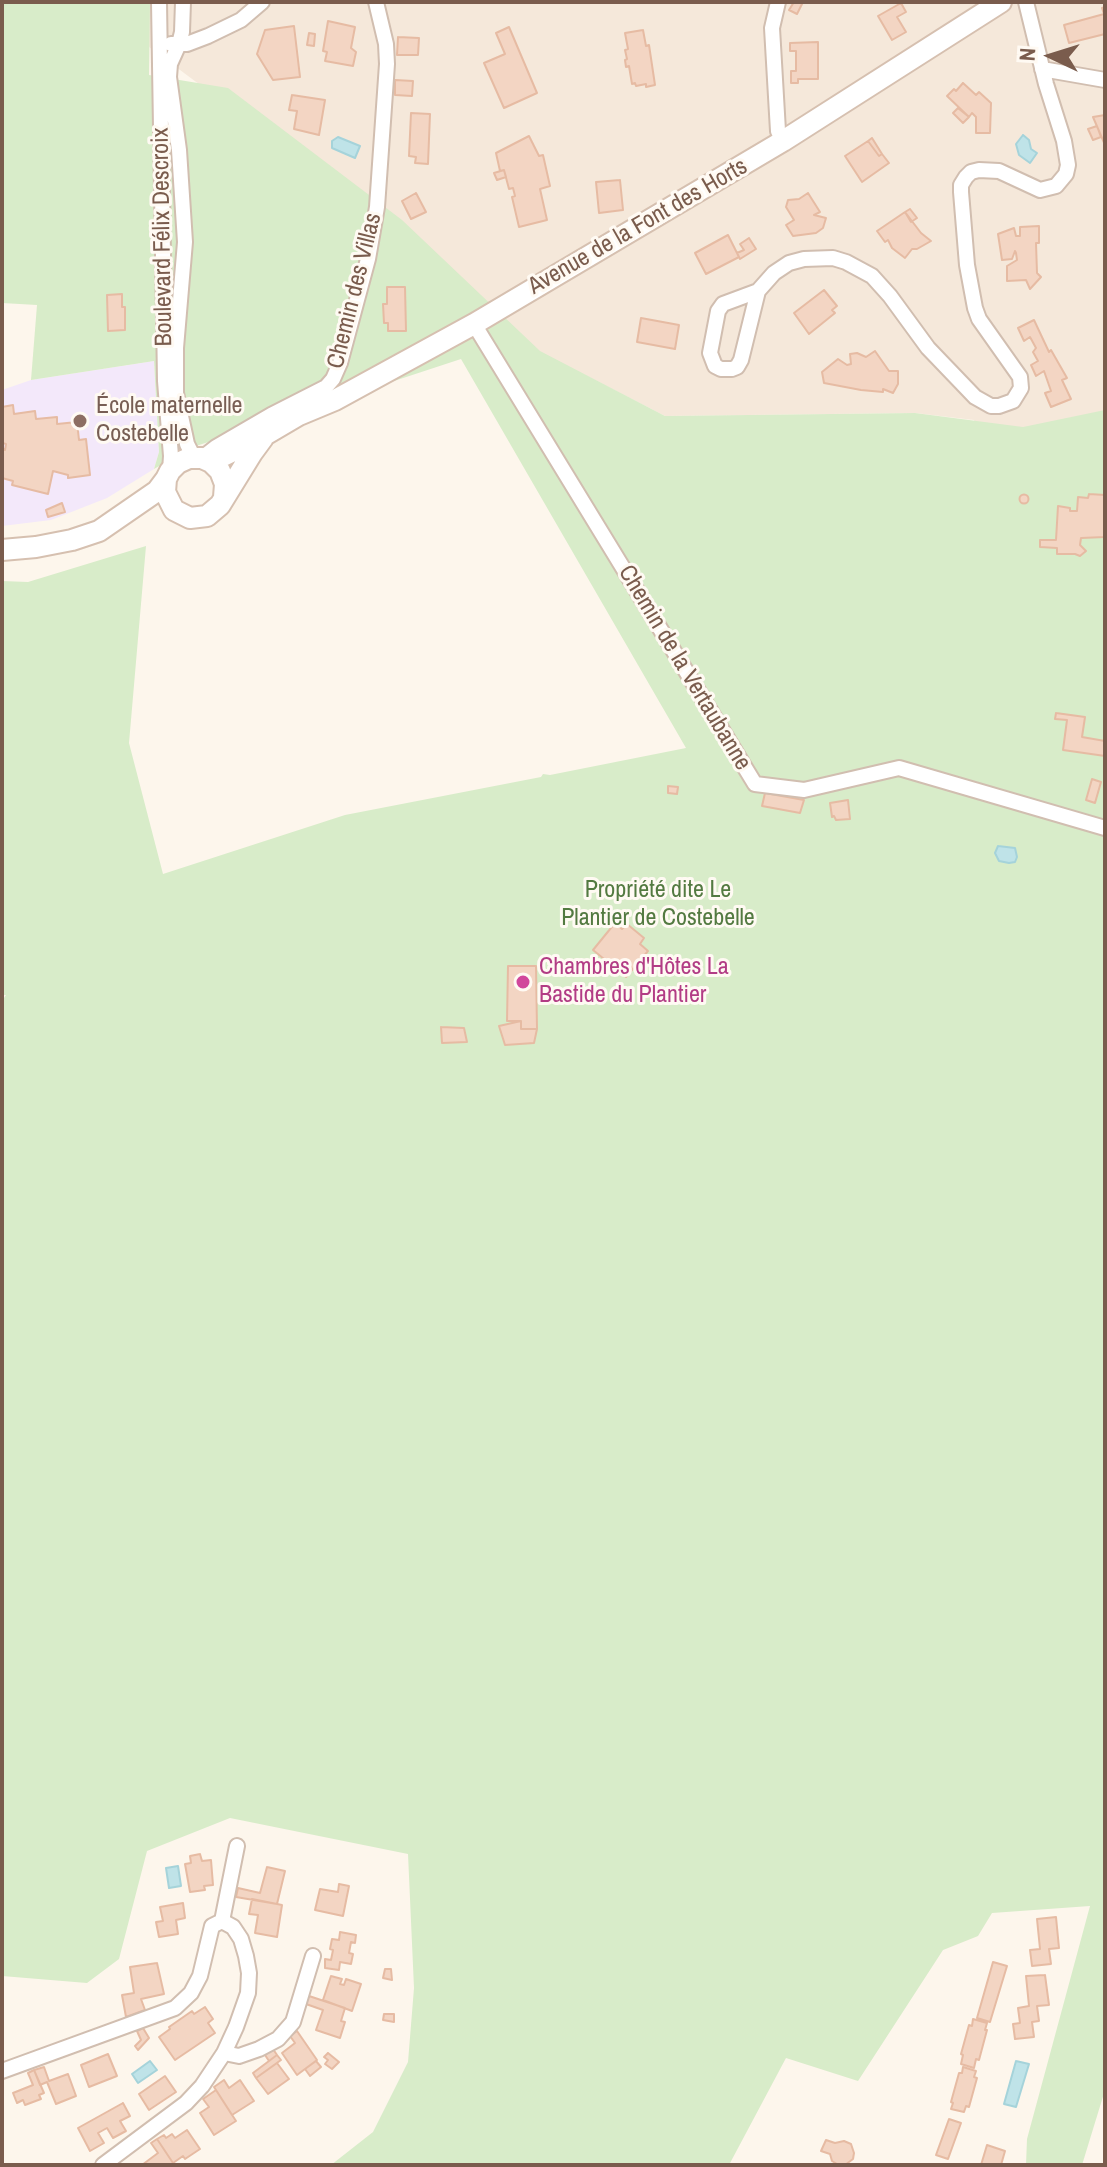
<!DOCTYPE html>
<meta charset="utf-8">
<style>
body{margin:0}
#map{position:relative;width:1107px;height:2167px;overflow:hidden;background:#fdf6ec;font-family:"Archivo Narrow",sans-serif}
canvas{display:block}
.frame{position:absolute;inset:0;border:4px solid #7a5c4d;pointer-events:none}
.north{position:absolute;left:1011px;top:16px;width:80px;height:80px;-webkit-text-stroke:6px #fffaf3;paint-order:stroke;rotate:274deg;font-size:22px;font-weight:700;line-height:32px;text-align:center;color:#7a5c4d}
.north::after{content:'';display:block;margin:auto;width:28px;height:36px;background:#7a5c4d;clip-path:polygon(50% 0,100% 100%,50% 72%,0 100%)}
</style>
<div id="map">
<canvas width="1107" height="2167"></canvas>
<div class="frame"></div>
<div class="north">N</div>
</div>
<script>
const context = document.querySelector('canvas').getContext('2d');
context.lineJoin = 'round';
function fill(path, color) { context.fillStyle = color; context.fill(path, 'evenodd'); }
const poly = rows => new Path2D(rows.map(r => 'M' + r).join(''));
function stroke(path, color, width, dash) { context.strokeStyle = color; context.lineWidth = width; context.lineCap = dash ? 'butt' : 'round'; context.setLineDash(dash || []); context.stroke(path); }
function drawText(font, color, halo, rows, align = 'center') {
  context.font = font + ' "Archivo Narrow",sans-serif'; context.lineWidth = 6; context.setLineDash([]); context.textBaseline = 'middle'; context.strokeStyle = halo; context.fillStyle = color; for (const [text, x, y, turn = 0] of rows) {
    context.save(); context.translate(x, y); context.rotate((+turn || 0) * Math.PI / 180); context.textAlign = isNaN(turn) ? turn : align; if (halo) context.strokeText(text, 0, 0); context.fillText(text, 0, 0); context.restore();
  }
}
fill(poly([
 [132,2,1105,2,1105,846,974,420,915,413,665,416,540,352,344,192,133,35]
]), '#f5e8da');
fill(poly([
 [154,361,159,452,154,469,107,498,51,520,2,526,2,390,31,380]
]), '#f3e8fa');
fill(poly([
 [2,2,150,2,149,75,228,88,402,220,540,351,665,416,915,413,1023,427,1105,410,1105,2090,1082,2165,1026,2165,1027,2139,1090,1906,992,1913,978,1936,943,1950,858,2081,786,2058,729,2165,331,2165,373,2132,408,2062,414,1988,408,1854,230,1818,147,1851,119,1959,87,1983,2,1976,2,1001,6,995,2,995,2,581,28,582,146,546,129,743,163,874,345,815,541,777,543,774,550,775,686,748,461,359,193,447,154,469,159,452,154,361,31,380,37,305,2,303]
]), '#d8ecc9');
const water = poly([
 [1023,135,1029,140,1031,149,1037,153,1030,163,1019,155,1016,144,1023,135],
 [338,137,360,146,355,158,332,148,332,141,338,137],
 [998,846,1015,848,1017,857,1015,862,1009,863,999,861,995,853,998,846],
 [178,1866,181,1886,169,1888,166,1868,178,1866],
 [150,2061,157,2070,138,2083,132,2074,150,2061],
 [1016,2061,1029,2064,1016,2107,1004,2104,1016,2061]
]);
fill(water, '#bfe3e8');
stroke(water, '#a5d3da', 2);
const building = poly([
 [794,2,803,2,797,14,789,10,794,2],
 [901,3,906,12,897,17,906,32,892,40,878,16,901,3],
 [1105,7,1105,34,1069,43,1064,25,1104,14,1102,8,1105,7],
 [328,21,355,27,351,48,356,52,353,66,325,61,327,52,323,51,328,21],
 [294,26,300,77,273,80,257,54,265,30,294,26],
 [509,27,537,93,504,108,484,63,505,54,496,33,509,27],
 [643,30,646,46,649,45,655,85,646,87,646,84,636,86,635,83,632,84,629,66,626,67,625,60,627,59,625,50,628,49,625,33,643,30],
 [309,33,315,34,314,46,307,45,309,33],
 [398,37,419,38,418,55,397,55,398,37],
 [818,42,818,79,798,79,798,83,791,83,791,71,796,71,796,51,790,51,790,43,818,42],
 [395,80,413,81,412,96,395,95,395,80],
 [963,83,976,95,979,92,991,103,990,133,976,133,976,117,972,113,969,117,947,96,954,89,956,91,963,83],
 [292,95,325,100,319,135,294,129,297,111,289,110,292,95],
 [958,108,969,117,963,123,953,113,958,108],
 [411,113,430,114,428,164,415,163,416,157,409,156,411,113],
 [1105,115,1105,145,1093,117,1105,115],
 [1097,126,1101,137,1093,140,1088,129,1097,126],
 [529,136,539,156,543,155,550,186,540,189,547,220,519,227,512,197,515,196,513,188,509,189,504,170,500,171,496,153,529,136],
 [872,138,882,154,879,156,868,141,872,138],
 [868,141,879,156,882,154,889,163,862,182,845,156,868,141],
 [504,170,506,177,497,180,494,173,504,170],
 [620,180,623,210,599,213,596,182,620,180],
 [416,193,426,212,411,219,402,201,416,193],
 [808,193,820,212,814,215,826,218,823,228,816,233,793,236,786,225,794,220,786,207,788,200,799,199,808,193],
 [910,209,917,218,911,222,905,212,910,209],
 [905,212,921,233,931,241,917,249,912,249,905,258,892,248,888,240,885,242,877,231,905,212],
 [1039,226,1039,243,1036,243,1037,273,1041,277,1030,289,1026,280,1007,281,1007,266,1017,260,1016,253,1015,251,1012,259,1002,260,998,234,1014,228,1016,236,1020,236,1020,227,1039,226],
 [728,235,739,257,706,274,695,253,728,235],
 [749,238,756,249,740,259,737,253,744,250,740,244,749,238],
 [387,287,405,287,406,331,388,331,388,323,384,323,383,304,387,304,387,287],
 [824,290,837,306,832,310,835,313,809,334,794,313,824,290],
 [122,294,122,307,125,307,125,330,108,331,107,295,122,294],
 [641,318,679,325,675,349,637,342,641,318],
 [1034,320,1049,352,1051,350,1067,378,1062,380,1071,399,1051,407,1045,393,1051,391,1044,371,1036,376,1031,365,1038,361,1033,352,1036,348,1030,337,1024,341,1018,328,1034,320],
 [875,351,889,371,898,371,898,384,893,393,883,389,883,392,861,390,824,383,822,372,838,359,847,365,851,364,850,354,857,353,866,357,875,351],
 [13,405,14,414,35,411,36,419,57,417,57,424,77,422,79,440,86,439,90,475,68,478,68,475,53,471,48,494,12,485,13,481,2,478,2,449,5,450,6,444,2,443,2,407,13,405],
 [1089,494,1105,495,1105,537,1081,538,1080,545,1086,551,1080,556,1075,554,1057,554,1057,548,1040,547,1040,540,1056,540,1058,506,1070,508,1070,511,1077,511,1078,497,1088,498,1089,494],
 '1019.5 499a4.5 4.5 0 1 1 9 0a4.5 4.5 0 1 1-9 0Z',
 [62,503,65,512,48,517,46,510,62,503],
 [1056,713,1085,717,1082,737,1105,741,1105,756,1063,750,1067,720,1055,719,1056,713],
 [1092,779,1101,782,1095,803,1086,800,1092,779],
 [668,786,678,787,677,794,668,793,668,786],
 [765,793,804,800,800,813,762,806,765,793],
 [848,800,850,819,836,820,834,816,832,817,830,803,848,800],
 [615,923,622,929,627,924,644,938,640,944,648,951,626,977,593,950,615,923],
 [508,966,536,966,537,1029,521,1029,521,1021,507,1021,508,966],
 [521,1021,521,1029,537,1029,534,1043,505,1045,499,1026,521,1021],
 [441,1027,464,1028,467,1042,442,1043,441,1027],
 [200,1854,202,1861,211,1860,213,1885,204,1886,205,1890,190,1892,185,1864,191,1863,190,1856,200,1854],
 [267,1867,285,1871,277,1904,236,1897,238,1888,260,1893,267,1867],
 [339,1884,349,1886,343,1916,315,1910,320,1889,338,1892,339,1884],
 [252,1899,282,1905,277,1937,255,1933,258,1915,249,1914,252,1899],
 [183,1903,185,1918,176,1920,178,1934,159,1937,156,1922,163,1921,160,1907,183,1903],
 [1056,1917,1059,1948,1049,1949,1051,1964,1032,1966,1030,1950,1040,1949,1037,1919,1056,1917],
 [340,1932,356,1935,355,1943,351,1942,349,1953,353,1954,351,1964,340,1962,339,1970,325,1968,325,1959,331,1960,333,1950,330,1949,332,1939,339,1940,340,1932],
 [993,1962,1007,1966,990,2022,977,2018,993,1962],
 [157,1963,164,1994,141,1999,145,2010,126,2017,122,1995,134,1993,130,1967,157,1963],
 [385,1969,391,1969,392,1980,383,1978,385,1969],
 [1045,1975,1049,2005,1037,2006,1039,2021,1032,2022,1034,2037,1015,2039,1013,2024,1020,2023,1018,2008,1029,2006,1026,1976,1045,1975],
 [331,1976,342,1979,340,1984,344,1985,346,1979,361,1984,352,2011,323,2000,331,1976],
 [309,1996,345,2008,341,2021,345,2022,340,2038,316,2030,323,2010,306,2004,309,1996],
 [205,2007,213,2019,208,2023,215,2033,175,2060,159,2037,170,2029,169,2027,192,2011,194,2014,205,2007],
 [384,2014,394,2014,394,2022,383,2020,384,2014],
 [973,2019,987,2023,985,2030,987,2030,979,2060,976,2059,974,2068,961,2064,963,2055,961,2054,969,2025,972,2026,973,2019],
 [143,2028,149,2038,138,2050,135,2046,141,2040,137,2031,143,2028],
 [297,2031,317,2060,297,2075,282,2053,295,2043,290,2036,297,2031],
 [273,2049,277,2055,269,2061,265,2055,273,2049],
 [328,2053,339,2062,332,2069,325,2064,328,2060,324,2057,328,2053],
 [108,2054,117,2076,89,2087,81,2065,108,2054],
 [277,2055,281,2060,256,2078,253,2073,277,2055],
 [316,2061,321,2067,310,2076,305,2069,316,2061],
 [277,2063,289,2079,268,2094,256,2078,277,2063],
 [44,2067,49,2081,68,2074,76,2096,56,2104,47,2082,40,2085,34,2070,44,2067],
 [963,2067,976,2071,974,2077,977,2078,969,2107,966,2106,964,2112,951,2109,953,2103,951,2102,959,2073,962,2073,963,2067],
 [34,2070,44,2093,39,2095,41,2099,25,2105,23,2100,17,2103,13,2093,33,2085,28,2073,34,2070],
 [165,2076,176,2092,149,2110,139,2094,165,2076],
 [224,2080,229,2088,240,2080,254,2101,232,2115,214,2087,224,2080],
 [216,2090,236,2121,214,2135,200,2113,209,2107,203,2099,216,2090],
 [123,2103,130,2116,120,2121,126,2131,113,2138,107,2128,98,2133,104,2143,90,2151,78,2128,123,2103],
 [949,2119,961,2123,948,2159,936,2155,949,2119],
 [187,2130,200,2149,185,2159,183,2156,173,2163,157,2139,164,2135,166,2138,172,2134,175,2138,187,2130],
 [157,2139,173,2163,174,2165,142,2165,158,2153,151,2143,157,2139],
 [826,2140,835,2143,844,2141,851,2144,854,2153,853,2159,845,2165,837,2164,832,2161,830,2154,821,2151,826,2140],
 [987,2145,1005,2151,1001,2165,981,2165,987,2145]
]);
fill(building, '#f3d5c3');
stroke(building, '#e6bba3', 2);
const minor = poly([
 [159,2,165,381,171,456,170,471],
 [183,2,182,32,179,44,170,64,169,77,179,150,185,242,176,348,176,393,187,444,194,458],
 [778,2,772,28,778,131,783,141],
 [171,44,187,44,208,36,241,20,262,2],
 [1042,69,1105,80],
 [758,291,723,304,718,311,710,353,715,366,721,369,732,369,737,367,741,360,758,291,774,273,789,263,804,259,833,258,846,262,872,276,890,296,928,348,975,397,991,406,999,406,1013,401,1021,388,1020,377,979,319,975,308,967,265,961,192,961,185,966,177,971,172,979,170,999,171,1040,190,1056,186,1066,174,1068,165,1064,141,1046,84,1026,2],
 [474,324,755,784,804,790,899,768,1105,828],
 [202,458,216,447,271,415,326,387,333,379,340,363,368,259,377,207,387,64,386,44,376,2],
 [222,1921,237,1846],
 [224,2053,239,2056,259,2049,278,2039,293,2022,313,1956],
 [2,2071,175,2008,191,1993,200,1976,212,1926,222,1921,233,1927,241,1939,246,1956,249,1973,248,1993,236,2027,224,2053,202,2086,186,2103,103,2165]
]);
const secondary = poly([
 [211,462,265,435,299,415,335,400,474,324,783,141,1001,2],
 [224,497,225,484,220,471,211,462,202,458,189,458,178,463,170,471,166,479,165,492,174,510,190,518,207,516,220,505,252,453,263,438],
 [2,550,36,547,72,540,99,531,157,491,166,479]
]);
stroke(minor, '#d1beb0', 18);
stroke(secondary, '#d6c0b0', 24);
stroke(minor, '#fff', 14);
stroke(secondary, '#fff', 20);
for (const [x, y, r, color] of [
 [80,421,8,"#8d6e63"],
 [523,982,8,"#d1479c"]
]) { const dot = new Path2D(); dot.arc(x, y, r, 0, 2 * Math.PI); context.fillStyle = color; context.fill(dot); stroke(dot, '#fffaf3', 3); }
drawText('24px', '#7a5c4d', '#fffaf3', [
 ["Avenue de la Font des Horts",638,227,-30],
 ["Boulevard Félix Descroix",163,237,-91],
 ["Chemin des Villas",355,291,-76],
 ["Chemin de la Vertaubanne",684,668,59]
]);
drawText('24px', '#785e54', '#fffaf3', [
 ["École maternelle",96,407],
 ["Costebelle",96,435]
], 'left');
drawText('24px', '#537a41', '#fffaf3', [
 ["Propriété dite Le",658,891],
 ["Plantier de Costebelle",658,919]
]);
drawText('24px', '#b23c85', '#fffaf3', [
 ["Chambres d'Hôtes La",539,968],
 ["Bastide du Plantier",539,996]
], 'left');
</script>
